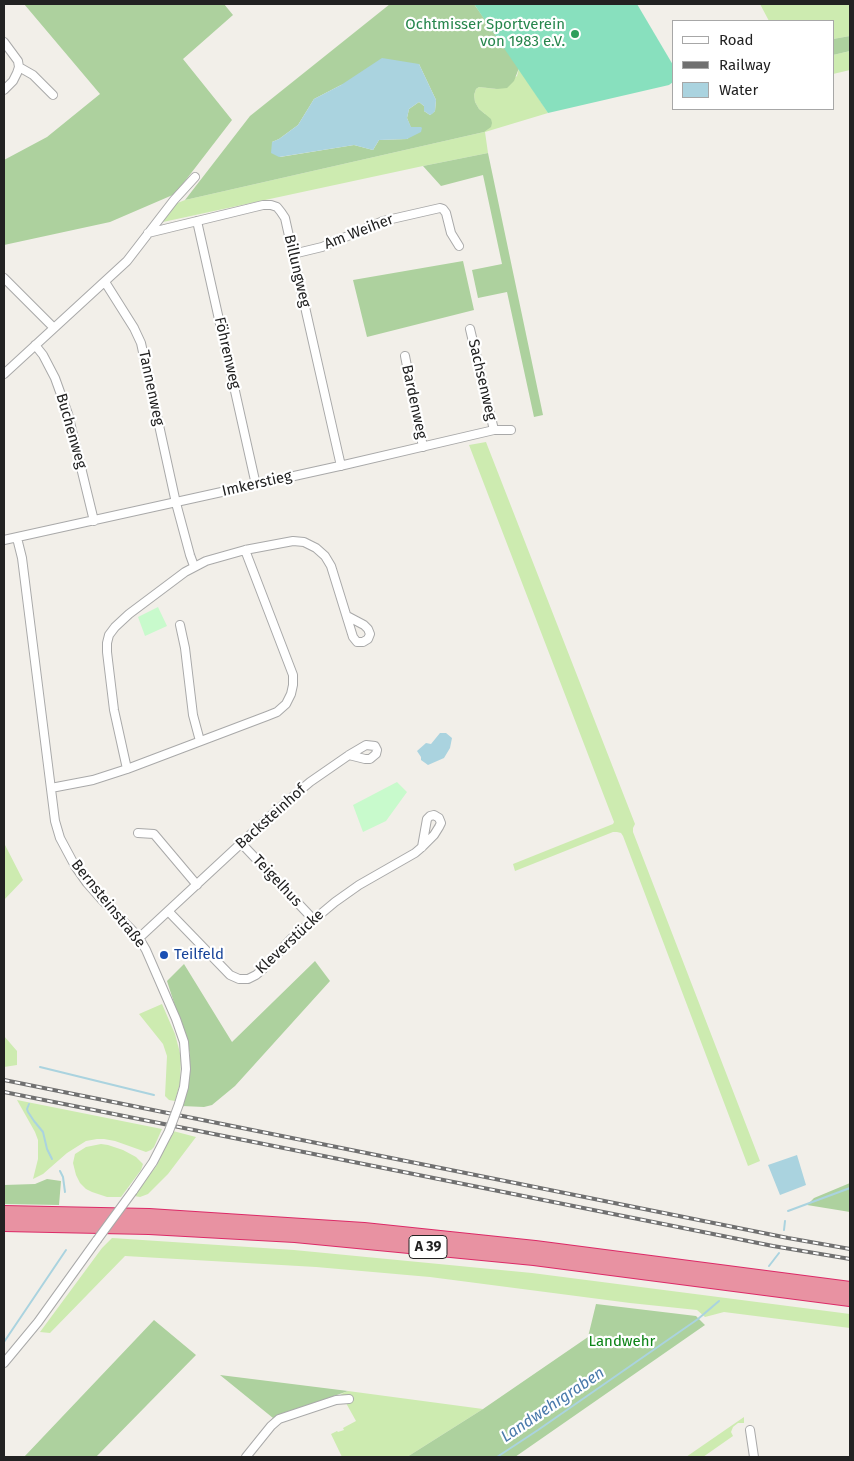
<!DOCTYPE html>
<meta charset="utf-8">
<style>
body{margin:0}
#map{position:relative;width:854px;height:1461px;overflow:hidden;background:#f2efe9;font-family:"Fira Sans",sans-serif}
canvas{display:block}
.frame{position:absolute;inset:0;border:5px solid #222;pointer-events:none}
.legend{position:absolute;left:672px;top:20px;width:162px;height:90px;box-sizing:border-box;background:#fff;border:1px solid #a7a7a7;margin:0;padding:6px 9px;list-style:none;font-size:15px;color:#222}
.legend li{display:flex;align-items:center;gap:10px;height:25px}
.legend b{width:25px;border:1px solid #a7a7a7}
</style>
<div id="map">
<canvas width="854" height="1461"></canvas>
<div class="frame"></div>
<ul class="legend">
<li><b style="height:6px;background:#fff"></b>Road</li>
<li><b style="height:6px;background:#707070"></b>Railway</li>
<li><b style="height:14px;background:#aad3df"></b>Water</li>
</ul>
</div>
<script>
const context = document.querySelector('canvas').getContext('2d');
context.lineJoin = 'round';
function fill(path, color) { context.fillStyle = color; context.fill(path, 'evenodd'); }
const poly = rows => new Path2D(rows.map(r => 'M' + r).join(''));
function stroke(path, color, width, dash) { context.strokeStyle = color; context.lineWidth = width; context.lineCap = dash ? 'butt' : 'round'; context.setLineDash(dash || []); context.stroke(path); }
function drawText(font, color, halo, rows, align = 'center') {
  context.font = font + ' "Fira Sans",sans-serif'; context.lineWidth = 4.5; context.setLineDash([]); context.textBaseline = 'middle'; context.strokeStyle = halo; context.fillStyle = color; for (const [text, x, y, turn = 0] of rows) {
    context.save(); context.translate(x, y); context.rotate((+turn || 0) * Math.PI / 180); context.textAlign = isNaN(turn) ? turn : align; if (halo) context.strokeText(text, 0, 0); context.fillText(text, 0, 0); context.restore();
  }
}
fill(poly([
 [760,4,850,4,850,36,833,39,833,21,769,21],
 [850,51,850,70,833,74,833,55],
 [519,68,548,113,485,132,488,153,423,166,149,225,175,204,185,200,484,132,485,114,479,109,475,102,474,95,476,89,479,87,497,89,517,76],
 [486,442,635,824,633,828,633,832,760,1161,748,1166,623,836,621,833,617,832,613,832,515,871,513,864,613,824,614,822,469,445],
 [4,843,23,880,4,900],
 [162,1004,175,1034,181,1057,180,1083,175,1101,169,1100,165,1096,167,1056,163,1044,139,1014],
 [4,1036,17,1051,17,1065,4,1067],
 [17,1100,162,1129,154,1147,151,1150,146,1152,115,1141,104,1139,97,1139,86,1141,67,1153,43,1174,33,1179,38,1159,38,1140,35,1132],
 [173,1131,196,1137,168,1174,148,1194,140,1197,134,1196,157,1165],
 [101,1144,108,1145,123,1150,136,1157,143,1164,141,1170,121,1197,107,1197,92,1192,86,1189,80,1183,76,1175,73,1163,75,1154,86,1147],
 [112,1238,294,1250,532,1273,850,1314,850,1328,724,1312,705,1317,697,1310,630,1303,430,1277,316,1267,125,1256,50,1333,40,1332,102,1248],
 [348,1391,483,1409,407,1457,342,1457,331,1434,337,1431,338,1432,344,1430,343,1428,356,1421,341,1394],
 [744,1417,744,1423,738,1423,733,1427,731,1432,733,1436,703,1457,686,1457]
]), '#cdebb0');
fill(poly([
 [24,4,224,4,233,15,183,59,232,120,175,194,110,222,4,245,4,160,47,137,100,94],
 [390,4,474,4,519,68,514,81,507,88,497,89,479,87,476,89,474,95,475,102,479,109,491,119,492,123,491,127,484,132,185,200,250,116],
 [419,64,436,100,435,111,430,115,424,111,424,106,419,102,409,109,407,118,411,128,421,127,407,139,379,140,373,150,354,145,280,157,272,142,279,139,298,125,314,99,341,85],
 [850,36,850,51,833,55,833,39],
 [488,153,543,415,534,417,507,292,478,298,472,270,502,264,483,175,441,186,423,166],
 [463,261,474,310,367,337,353,280],
 [315,961,330,981,235,1086,212,1105,204,1107,182,1106,186,1095,189,1077,190,1054,186,1040,167,981,184,964,232,1042],
 [47,1179,61,1181,59,1205,4,1204,4,1185,35,1184],
 [850,1183,850,1212,807,1205,814,1198],
 [596,1304,696,1316,705,1325,515,1457,407,1457,483,1409,588,1337],
 [154,1320,196,1355,96,1457,24,1457],
 [220,1375,348,1391,273,1418]
]), '#add19e');
fill(poly([
 [158,607,167,626,145,636,138,617],
 [397,782,407,792,386,821,363,832,353,805]
]), '#c8facc');
fill(poly([
 [474,4,637,4,673,65,673,82,669,85,548,113]
]), '#88e0be');
fill(poly([
 [382,58,419,64,436,100,435,111,432,114,430,115,424,111,424,106,419,102,409,109,407,118,411,127,421,127,422,128,421,132,407,139,379,140,373,150,354,145,279,157,271,153,272,142,279,139,298,125,314,99,341,85],
 [440,733,446,733,452,738,450,748,444,758,428,765,421,760,421,757,417,751,426,743,431,744],
 [797,1155,806,1185,780,1195,768,1165]
]), '#aad3df');
stroke(poly([
 [40,1067,154,1095],
 [29,1104,27,1109,28,1112,34,1121,43,1132,47,1149,52,1159],
 [60,1171,63,1177,65,1192],
 [788,1211,850,1188],
 [784,1230,785,1221],
 [769,1266,779,1253],
 [4,1342,66,1250],
 [497,1457,538,1430,698,1319,719,1301]
]), '#aad3df', 2);
const street = poly([
 [4,42,18,61,19,67,17,73,13,81,4,90],
 [19,67,33,75,53,95],
 [197,221,256,485],
 [148,233,263,205,271,205,277,207,281,212,285,218,293,254,341,466],
 [293,254,322,247,383,221,440,208,443,209,446,213,451,233,459,246],
 [4,278,54,328],
 [105,282,134,328,141,343,176,503,190,555,194,566],
 [470,329,494,430],
 [35,345,43,355,55,378,68,414,94,521],
 [405,356,423,447],
 [4,374,127,261,174,200,195,177],
 [17,538,22,558,55,821,60,838,75,866,87,883,102,900,132,930,139,938,146,950,176,1019,184,1042,186,1069,184,1087,179,1104],
 [4,540,344,465,494,430,511,430],
 [180,625,185,648,193,715,200,741],
 [127,769,114,710,107,652,107,643,109,635,115,627,129,614,185,572,206,561,245,550,293,541,304,542,316,548,325,556,331,566,353,637,357,642,363,642,368,639,370,634,368,629,364,625,347,616],
 [51,788,93,780,127,769,267,716,277,712,286,704,291,694,293,685,293,675,245,550],
 [138,833,154,834,197,885],
 [241,843,313,919],
 [169,912,230,975,239,979,248,979,256,975,263,969,292,938,335,902,359,885,415,853,422,847,434,835,439,827,441,823,439,818,434,815,430,816,427,819,422,847],
 [139,938,277,810,310,782,349,755,366,745,375,746,377,750,376,754,370,759,365,759,349,755],
 [133,1191,153,1162,169,1131],
 [4,1363,38,1322,97,1240],
 [750,1430,754,1457],
 [246,1457,271,1426,279,1419,336,1400,349,1399]
]);
const highway = poly([
 [4,1213,149,1216,364,1230,535,1248,850,1289],
 [4,1224,149,1227,295,1235,534,1258,850,1299]
]);
stroke(street, '#a9a9a9', 10);
stroke(highway, '#dc2a67', 16);
stroke(street, '#fff', 8);
stroke(highway, '#e892a2', 14);
const rail = poly([
 [4,1080,788,1238,850,1249],
 [4,1092,773,1246,850,1259]
]);
stroke(rail, '#707070', 4);
stroke(rail, '#fff', 2, [5.5]);
const streetBridge = poly([
 [169,1131,179,1104],
 [97,1240,133,1191]
]);
stroke(streetBridge, '#a9a9a9', 10, []);
stroke(streetBridge, '#fff', 8);
for (const [x, y, r, color] of [
 [575,34,5,"#2e9e5b"],
 [164,955,5,"#1a4fb4"]
]) { const dot = new Path2D(); dot.arc(x, y, r, 0, 2 * Math.PI); context.fillStyle = color; context.fill(dot); stroke(dot, '#fff', 2); }
for (const [x, y, w] of [
 [428,1247,38]
]) { const box = new Path2D(); box.roundRect(x - w / 2, y - 11.5, w, 23, 4); context.fillStyle = '#fff'; context.fill(box); stroke(box, '#222', 1); }
drawText('bold 14px', '#222', null, [
 ["A 39",428,1247]
]);
drawText('15px', '#27864d', '#fff', [
 ["Ochtmisser Sportverein",565,25],
 ["von 1983 e.V.",565,42]
], 'right');
drawText('15px', '#222', '#fff', [
 ["Am Weiher",359,232,-21],
 ["Billungweg",297,271,77],
 ["Föhrenweg",227,353,77],
 ["Sachsenweg",482,380,77],
 ["Tannenweg",151,388,78],
 ["Bardenweg",414,402,78],
 ["Buchenweg",71,431,74],
 ["Imkerstieg",257,484,-13],
 ["Backsteinhof",271,817,-42],
 ["Teigelhus",277,881,47],
 ["Bernsteinstraße",108,904,51],
 ["Kleverstücke",290,942,-43]
]);
drawText('15px', '#164399', '#fff', [
 ["Teilfeld",174,955]
], 'left');
drawText('15px', '#0c8416', '#fff', [
 ["Landwehr",622,1342]
]);
drawText('italic 16px', '#4a7aab', '#fff', [
 ["Landwehrgraben",553,1405,-34]
]);
</script>
